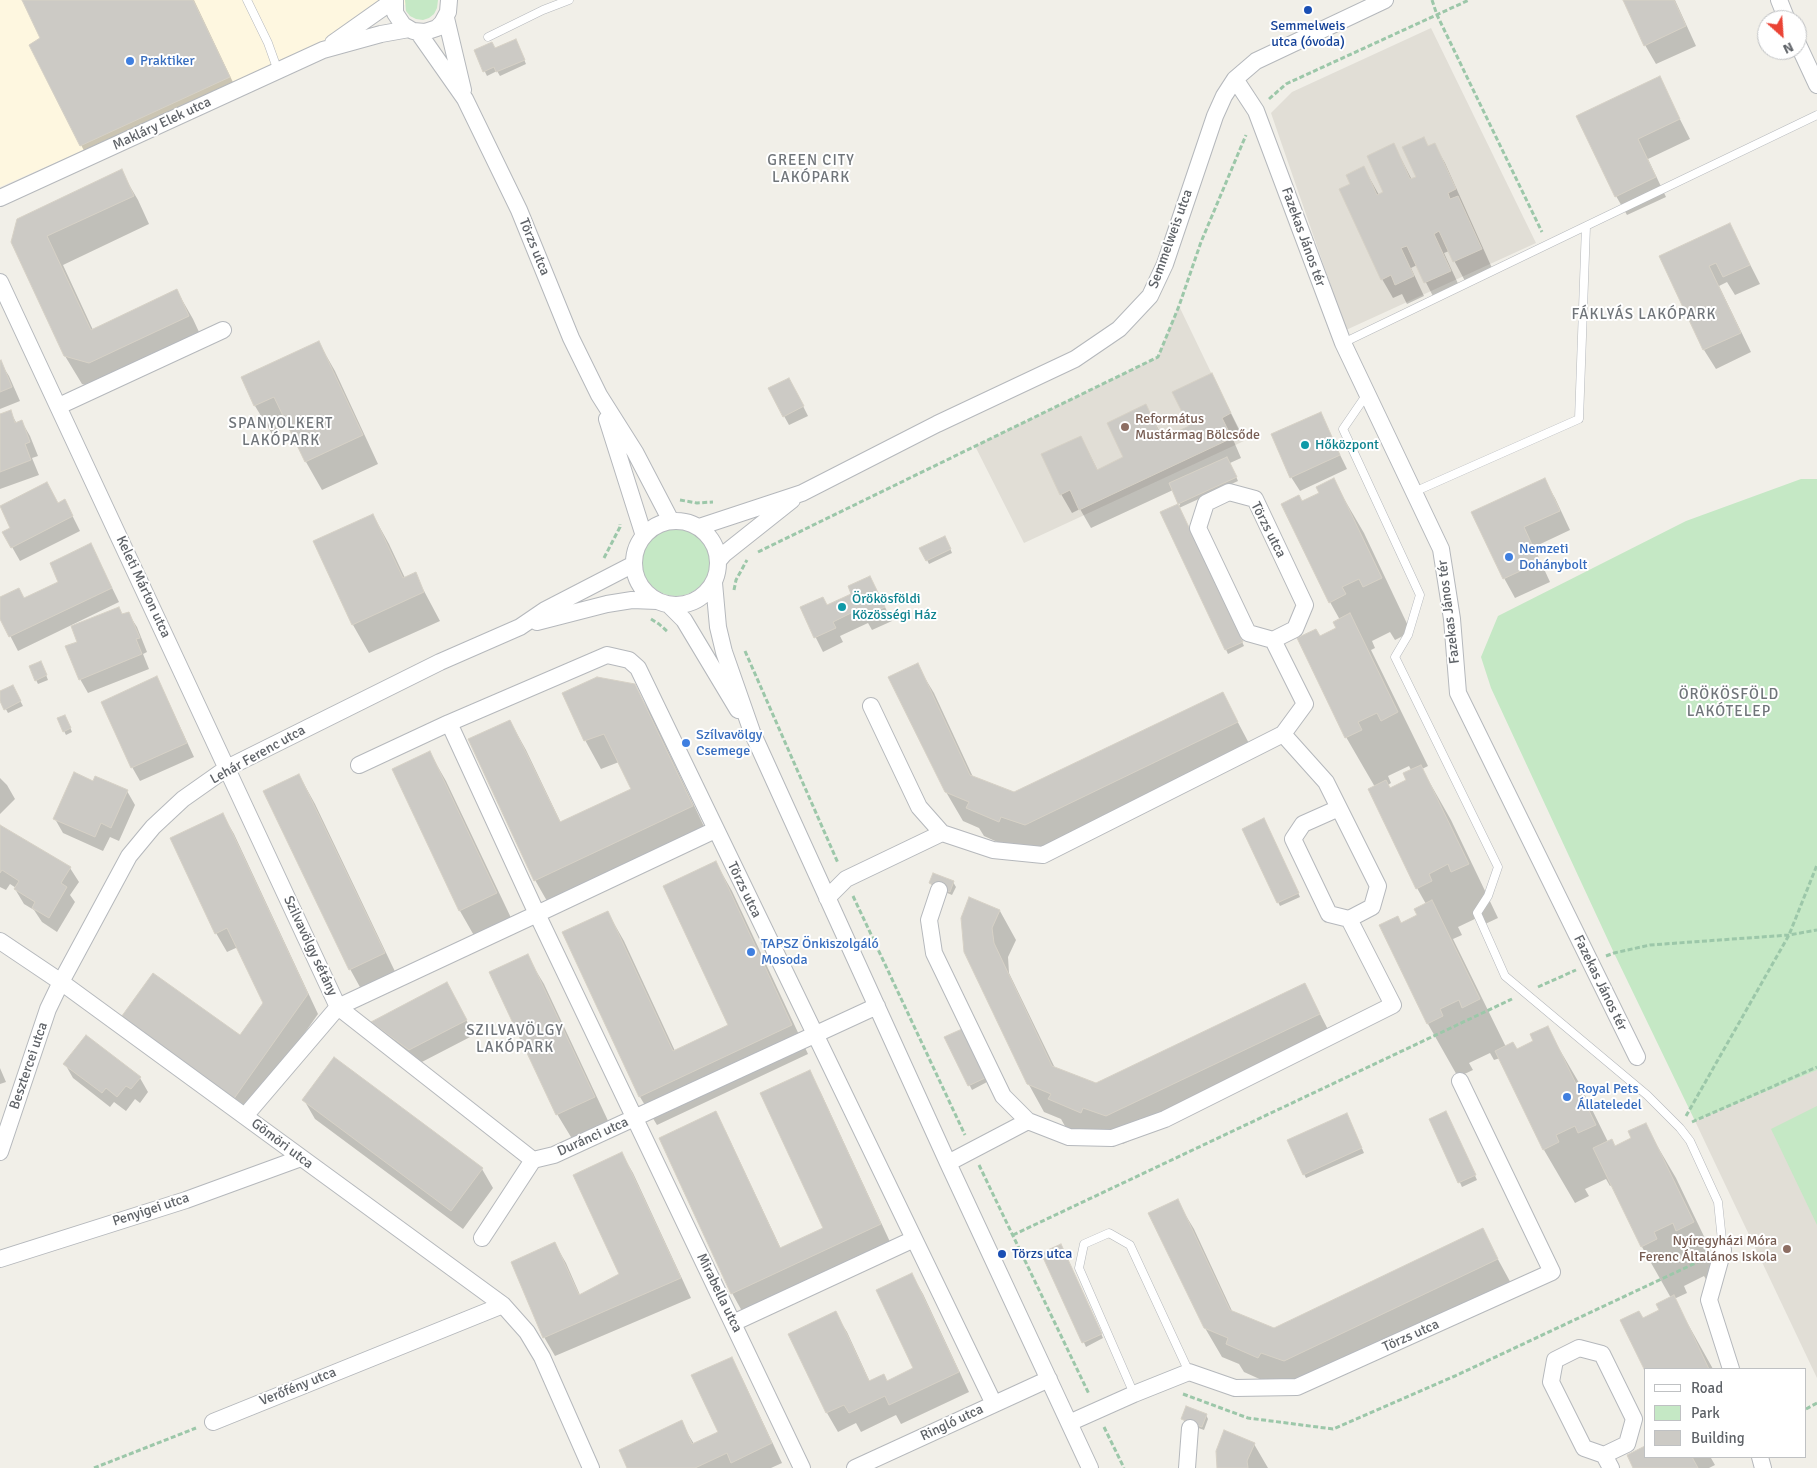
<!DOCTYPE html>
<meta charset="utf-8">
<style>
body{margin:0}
#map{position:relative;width:1817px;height:1468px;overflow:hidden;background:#f1efe8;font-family:Signika,sans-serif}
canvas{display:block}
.legend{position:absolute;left:1644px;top:1368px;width:162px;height:90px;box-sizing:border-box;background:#fff;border:1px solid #bfc1c3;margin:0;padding:6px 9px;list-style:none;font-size:15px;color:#5f6368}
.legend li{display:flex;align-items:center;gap:10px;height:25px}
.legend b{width:25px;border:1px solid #bfc1c3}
.north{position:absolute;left:1757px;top:10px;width:50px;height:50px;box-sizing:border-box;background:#fff;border:1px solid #bfc1c3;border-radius:50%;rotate:154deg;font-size:14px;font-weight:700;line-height:20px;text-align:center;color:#5f6368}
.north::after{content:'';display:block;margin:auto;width:18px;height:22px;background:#ea4335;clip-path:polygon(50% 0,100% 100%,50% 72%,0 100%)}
</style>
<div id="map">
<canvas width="1817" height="1468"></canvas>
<ul class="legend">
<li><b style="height:6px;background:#fff"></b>Road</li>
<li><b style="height:14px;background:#c5e8c5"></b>Park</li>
<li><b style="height:14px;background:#cccac5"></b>Building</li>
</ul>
<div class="north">N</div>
</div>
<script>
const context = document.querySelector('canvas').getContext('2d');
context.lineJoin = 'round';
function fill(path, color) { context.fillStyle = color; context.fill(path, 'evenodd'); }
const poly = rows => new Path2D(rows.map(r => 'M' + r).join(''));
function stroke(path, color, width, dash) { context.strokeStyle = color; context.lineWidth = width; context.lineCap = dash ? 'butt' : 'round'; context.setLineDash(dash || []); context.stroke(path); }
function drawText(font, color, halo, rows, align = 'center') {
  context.font = font + ' Signika,sans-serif'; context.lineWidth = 4; context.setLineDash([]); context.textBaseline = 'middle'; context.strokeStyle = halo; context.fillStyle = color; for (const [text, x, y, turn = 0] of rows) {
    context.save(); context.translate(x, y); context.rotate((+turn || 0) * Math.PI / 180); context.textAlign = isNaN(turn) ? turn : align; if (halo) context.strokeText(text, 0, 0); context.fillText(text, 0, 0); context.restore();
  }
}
fill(poly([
 [0,0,415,0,306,52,0,187]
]), '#fef7e0');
fill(poly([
 [1431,28,1536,243,1346,330,1271,113,1292,92],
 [1179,306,1244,441,1024,543,975,446,1158,357],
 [1817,1067,1817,1378,1695,1121]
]), '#e1ded6');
fill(poly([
 [405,0,438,0,437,8,434,14,429,18,423,20,416,19,410,16,406,11],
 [1801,479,1817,479,1817,1070,1695,1121,1614,953,1491,688,1481,657,1498,616,1686,521],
 '642 562a34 34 0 1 1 68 0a34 34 0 1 1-68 0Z',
 [1817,1106,1817,1225,1771,1129]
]), '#c5e8c5');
fill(poly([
 [23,0,194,0,240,97,92,165,81,145,42,39],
 [1624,0,1675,0,1696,46,1656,64,1645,45],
 [518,45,526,64,500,76,497,71,487,76,475,51,495,49],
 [1659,78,1690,139,1648,159,1666,197,1627,215,1616,196,1578,117],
 [1434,144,1445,163,1492,268,1465,281,1449,251,1444,253,1461,290,1436,302,1417,265,1411,268,1424,296,1407,304,1402,294,1393,298,1382,279,1352,184,1364,168,1379,195,1385,192,1394,145,1412,180,1418,178,1428,147],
 [121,171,138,200,149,224,63,265,93,330,177,291,193,319,205,345,106,391,82,384,65,356,12,242],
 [1730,225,1760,284,1735,295,1727,282,1719,286,1751,352,1716,369,1704,350,1661,257],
 [319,343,335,371,378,464,322,490,306,462,289,426,272,434,255,406,243,378],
 [0,362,9,376,20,401,0,409],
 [1212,375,1241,433,1232,437,1241,458,1230,463,1238,481,1179,508,1244,646,1228,654,1162,513,1180,505,1173,490,1091,528,1080,509,1072,513,1061,494,1081,437,1098,471,1125,458,1146,406,1164,440,1190,427],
 [794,388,808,416,789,425,784,416],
 [10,411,17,424,22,422,30,436,38,456,32,458,39,475,0,489,0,415],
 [1320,414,1347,469,1300,491,1291,477],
 [1544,479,1555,498,1570,530,1534,547,1550,582,1515,598,1504,578,1473,512],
 [1333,480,1364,533,1411,632,1395,640,1390,632,1372,641,1375,648,1371,650,1428,766,1422,769,1451,820,1498,918,1483,925,1479,917,1458,927,1462,935,1453,939,1506,1047,1517,1050,1535,1041,1547,1028,1578,1081,1608,1142,1615,1147,1633,1139,1645,1125,1676,1178,1723,1276,1708,1283,1704,1276,1684,1286,1687,1293,1674,1299,1713,1369,1646,1369,1643,1320,1661,1311,1671,1298,1642,1247,1612,1185,1610,1186,1606,1179,1585,1189,1589,1196,1575,1203,1544,1150,1500,1058,1494,1060,1490,1053,1469,1063,1473,1070,1458,1077,1428,1024,1380,925,1401,924,1419,915,1426,904,1417,888,1375,787,1346,737,1320,638,1338,629,1340,620,1330,602,1302,503,1321,494],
 [1409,766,1411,770,1408,780,1390,789,1388,785,1391,783,1388,776],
 [58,504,72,515,80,531,20,561,12,547,12,529],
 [373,515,389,544,405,578,415,574,440,621,369,653,353,625,315,542],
 [947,541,952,553,929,564,927,560],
 [91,545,119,602,18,651,0,616,0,598,25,600,60,583],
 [870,577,892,621,872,630,868,623,840,636,843,642,823,652,801,608,827,607,853,594],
 [128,613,137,627,147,652,143,654,149,669,88,693,80,679,79,642],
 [917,665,934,693,973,777,1014,794,1223,694,1253,751,1041,853,1015,850,984,836,979,828,963,821,946,792],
 [43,667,48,680,38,684,36,680],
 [156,678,164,692,194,757,140,781,132,767],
 [634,685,651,714,708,835,551,908,535,880,510,721,526,750,561,823,632,789,619,762,601,769,585,740],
 [15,691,23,706,8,713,0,698,0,693],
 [67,720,72,732,66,735,64,731],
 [430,753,446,781,513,922,476,939,460,911,394,770],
 [299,775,315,804,400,982,366,998,350,969],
 [0,778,7,785,15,799,0,814],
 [127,791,135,805,119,841,110,837,103,851,63,833,55,819],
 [223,815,234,834,318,1014,244,1119,132,1039,240,1037,264,1003,238,947,227,952,216,933],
 [1266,824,1300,897,1280,906,1278,902],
 [0,828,70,868,79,882,70,895,75,902,57,932,42,922,34,910,24,904,15,889,16,888,10,884,6,890,0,887],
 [716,863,732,891,808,1054,657,1125,640,1097,564,933,608,913,624,941,675,1051,730,1026],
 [953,882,956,887,952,895,933,887,930,883],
 [970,899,1000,911,1016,940,1008,957,1009,973,1055,1068,1096,1085,1305,985,1335,1043,1123,1144,1099,1136,1097,1141,1066,1128,1061,1119,1044,1112,1028,1083],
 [527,956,544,984,610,1125,574,1142,557,1114],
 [455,998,474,1035,418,1064,380,1036,372,1022],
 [964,1035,987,1082,972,1090,946,1038],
 [65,1064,140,1078,148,1092,140,1103,135,1099,126,1111,114,1102,110,1107,73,1078],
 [0,1068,6,1082,0,1084],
 [809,1072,820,1091,891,1244,743,1313,732,1293,660,1138,715,1113,726,1132,781,1249,825,1229],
 [304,1100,482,1169,493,1188,463,1229,315,1119],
 [1448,1117,1477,1180,1462,1187,1431,1120],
 [1349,1119,1364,1153,1306,1178,1304,1174],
 [622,1154,633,1173,691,1298,555,1356,544,1337,555,1244,566,1263,580,1295,621,1274],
 [1177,1201,1194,1229,1233,1313,1274,1330,1482,1230,1513,1287,1301,1389,1275,1386,1244,1372,1239,1364,1222,1357,1205,1328],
 [1063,1250,1103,1338,1086,1347,1043,1254],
 [912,1275,923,1294,969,1392,901,1424,896,1415,861,1432,856,1423,838,1432,827,1413,790,1334,835,1313,847,1332,870,1382,887,1382,915,1369],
 [731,1358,742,1378,782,1463,771,1468,628,1468,681,1422,694,1444,719,1432],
 [1206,1415,1208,1419,1204,1430,1185,1423,1183,1419],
 [1254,1444,1268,1468,1218,1468],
 [1645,1447,1646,1457,1714,1457,1711,1458,1715,1465,1709,1468,1634,1468]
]), '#0003');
const building = poly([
 [22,0,193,0,230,77,80,146,29,45,40,38,22,0],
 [1623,0,1674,0,1686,26,1644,46,1623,0],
 [516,39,525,60,496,72,494,67,483,72,474,50,492,42,495,48,516,39],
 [1660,76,1680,119,1638,139,1656,177,1615,197,1576,116,1660,76],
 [1424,137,1428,146,1435,143,1456,189,1448,193,1450,199,1458,196,1482,249,1453,262,1439,231,1434,234,1451,271,1424,283,1407,246,1401,248,1414,276,1395,285,1391,275,1381,280,1339,189,1350,184,1346,175,1364,166,1377,195,1383,192,1367,156,1394,143,1410,179,1416,177,1402,147,1424,137],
 [122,169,134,196,47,236,91,330,177,289,189,316,89,363,64,356,11,242,17,219,122,169],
 [1730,223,1750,265,1723,277,1716,263,1709,266,1741,333,1703,350,1659,256,1730,223],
 [319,341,363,435,305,462,274,397,254,406,241,377,319,341],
 [1,360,12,387,0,392,0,361,1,360],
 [1212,373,1231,413,1222,418,1232,438,1079,510,1070,490,1060,495,1041,454,1081,436,1097,470,1123,457,1107,423,1146,404,1162,439,1189,426,1172,392,1212,373],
 [789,378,804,406,783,417,768,388,789,378],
 [11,410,15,423,22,420,30,442,25,444,31,460,0,472,0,414,11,410],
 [1321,412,1340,455,1290,478,1271,434,1321,412],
 [1227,457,1237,477,1178,504,1169,483,1227,457],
 [1334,478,1382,578,1363,587,1359,579,1342,587,1346,594,1329,603,1281,504,1299,495,1302,501,1319,493,1316,487,1334,478],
 [1545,478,1560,511,1524,527,1540,562,1503,579,1471,512,1545,478],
 [47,482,58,503,65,499,73,516,11,548,2,532,10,528,0,506,47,482],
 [1178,504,1243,642,1225,650,1160,512,1178,504],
 [373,514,403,578,416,572,424,592,352,625,313,541,373,514],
 [945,536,951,549,926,561,919,548,945,536],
 [91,543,112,588,9,637,0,619,0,597,19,588,24,598,58,582,50,563,91,543],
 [870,576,885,607,863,617,859,609,833,622,836,628,814,638,800,607,823,597,827,605,851,594,848,586,870,576],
 [119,607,122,614,129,612,140,638,136,639,142,654,79,680,65,646,77,642,71,626,119,607],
 [1350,613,1398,712,1381,721,1377,713,1358,722,1362,730,1345,738,1297,638,1316,629,1320,636,1336,628,1333,622,1350,613],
 [41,661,47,675,35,681,29,666,41,661],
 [918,663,970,775,1014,792,1223,692,1238,722,1025,825,1001,817,999,822,966,808,969,802,945,792,888,677,918,663],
 [157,676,187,743,131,768,101,702,157,676],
 [597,677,635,684,693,806,534,881,468,739,510,720,560,822,631,789,604,734,584,741,562,693,597,677],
 [13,685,21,701,4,710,0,701,0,691,13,685],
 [65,715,71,728,63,732,57,718,65,715],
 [430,751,497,893,459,911,392,769,430,751],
 [1421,765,1469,864,1451,872,1448,864,1429,874,1432,881,1416,889,1368,789,1386,780,1390,788,1406,780,1403,773,1421,765],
 [74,772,93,781,95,776,128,790,111,828,101,823,95,837,53,819,74,772],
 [299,774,385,953,349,970,263,791,299,774],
 [223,813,308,994,233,1100,119,1020,153,973,240,1035,263,1003,227,928,215,934,170,838,223,813],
 [1264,818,1299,893,1277,903,1242,829,1264,818],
 [0,825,71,867,61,883,67,887,49,918,32,908,35,902,14,889,19,881,2,870,0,873,0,825],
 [716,861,792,1025,639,1097,562,932,608,911,673,1051,728,1025,663,886,716,861],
 [933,873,954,881,950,892,929,883,933,873],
 [969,897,1000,910,992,928,994,943,1052,1066,1096,1083,1305,983,1320,1014,1106,1116,1083,1108,1081,1113,1048,1099,1051,1094,1027,1084,964,952,961,918,969,897],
 [1432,900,1480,999,1462,1008,1459,1000,1440,1009,1443,1016,1427,1024,1379,925,1398,916,1401,923,1417,915,1414,909,1432,900],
 [528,954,595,1097,556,1115,489,972,528,954],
 [447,982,467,1020,409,1050,371,1022,447,982],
 [1548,1026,1596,1125,1578,1133,1575,1126,1556,1135,1559,1142,1543,1150,1495,1051,1513,1042,1517,1049,1533,1041,1530,1034,1548,1026],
 [962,1029,985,1078,968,1086,944,1037,962,1029],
 [86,1035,141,1077,131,1089,126,1086,117,1097,106,1088,102,1093,63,1064,86,1035],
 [334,1057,483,1168,451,1211,302,1100,334,1057],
 [810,1070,881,1224,731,1294,659,1138,716,1111,780,1248,823,1228,760,1093,810,1070],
 [1446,1111,1476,1175,1458,1183,1429,1119,1446,1111],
 [1347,1113,1362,1148,1303,1175,1287,1140,1347,1113],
 [1646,1123,1694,1222,1676,1231,1673,1223,1654,1232,1657,1239,1641,1247,1593,1148,1612,1139,1615,1146,1631,1138,1628,1131,1646,1123],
 [622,1152,681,1278,543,1338,511,1262,555,1242,579,1295,619,1274,573,1175,622,1152],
 [1178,1199,1230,1310,1274,1328,1483,1228,1498,1259,1284,1361,1261,1353,1258,1358,1226,1344,1228,1338,1204,1328,1148,1213,1178,1199],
 [1061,1244,1102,1334,1082,1343,1041,1253,1061,1244],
 [912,1273,959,1372,889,1405,885,1396,849,1413,844,1405,826,1413,788,1334,836,1311,869,1381,884,1374,887,1381,913,1368,876,1290,912,1273],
 [1674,1295,1709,1369,1646,1369,1646,1373,1620,1320,1639,1311,1643,1318,1659,1310,1656,1304,1674,1295],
 [732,1357,772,1443,731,1463,727,1453,695,1468,627,1468,619,1450,682,1420,692,1444,718,1432,691,1375,732,1357],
 [1186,1406,1207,1414,1202,1427,1181,1419,1186,1406],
 [1224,1430,1255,1443,1247,1461,1248,1468,1217,1468,1216,1451,1224,1430],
 [1645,1446,1646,1457,1692,1457,1698,1468,1633,1468,1627,1455,1645,1446]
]);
fill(building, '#cccac5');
stroke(building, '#d6d1c6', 1);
const lane = poly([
 [247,0,268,43,278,71],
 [488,37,543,10,569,0],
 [1343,343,1586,226],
 [1367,394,1343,429,1420,595,1408,635,1395,657,1498,867,1488,896,1477,913,1505,976,1647,1095,1680,1128,1690,1141,1718,1202,1723,1250],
 [1414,492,1579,419,1586,226,1817,115],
 [1134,1394,1079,1268,1084,1244,1109,1233,1130,1245,1189,1372]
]);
const street = poly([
 [395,0,395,13,403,25,413,31,425,32,437,28,442,23,448,12,449,0],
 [1779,0,1787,20],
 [446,18,463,90],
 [418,32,465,99,519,210,571,338,599,395,635,452,671,521],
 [1797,42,1817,85],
 [333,43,394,0],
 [1235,79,1256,111,1343,343,1441,549,1452,619,1458,693,1637,1057],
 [0,198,323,50,381,34,409,29],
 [0,282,338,1007,537,914,449,723,359,765],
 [59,406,223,330],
 [607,419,644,536],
 '634 563a42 42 0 1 1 84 0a42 42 0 1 1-84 0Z',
 [699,527,802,493,937,424,1075,359,1119,329,1150,296,1165,264,1215,116,1224,96,1235,79,1256,61,1385,0],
 [719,560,724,554,792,500],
 [714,583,718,627,724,652,752,732,948,1163,1090,1468],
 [668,604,684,620,738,710],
 [537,622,607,604,632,600,657,601],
 [1273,640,1248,633,1198,528,1206,503,1229,492,1255,499,1305,605,1295,629,1273,640,1305,704,1283,734,1326,782,1378,886,1372,907,1349,919,1329,914,1293,839,1303,824,1339,808],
 [871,706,919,807,942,833,993,850,1043,855,1283,734],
 [449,723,607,655,629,660,638,668,994,1404],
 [715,830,537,914,802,1468],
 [939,890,929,920,934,953,1003,1096,1028,1121,1069,1137,1112,1138,1165,1119,1393,1005,1349,919],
 [827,898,846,879,942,833],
 [0,941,61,982,129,856,153,827,183,799,227,768,440,662,520,627,545,610,634,564],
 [245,1116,338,1007,533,1160,554,1155,877,1006],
 [0,1152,48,1009,61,982,503,1305,527,1332,542,1357,591,1468],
 [948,1163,1028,1121],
 [482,1238,533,1160],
 [1723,1250,1709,1300,1731,1369],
 [0,1259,186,1200,301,1158],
 [733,1323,914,1239],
 [213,1422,503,1305],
 [1069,1423,1134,1394,1189,1372,1235,1388,1297,1387,1552,1272,1460,1081],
 [1604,1455,1627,1444,1634,1419,1602,1354,1579,1348,1555,1360,1551,1382,1584,1448,1604,1455,1611,1468],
 [1760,1457,1763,1468],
 [855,1468,1049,1379],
 [1187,1468,1190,1428]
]);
stroke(lane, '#b5b8bc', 9);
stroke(street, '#b5b8bc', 18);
stroke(poly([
 [1432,0,1437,15,1542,232],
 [1269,99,1286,84,1469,0],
 [680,500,697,503,713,502],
 [758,552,1158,357,1179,306,1201,242,1246,135],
 [604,558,620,527,620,524],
 [734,590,736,580,747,560],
 [651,619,659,624,668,632],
 [745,651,838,863],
 [853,896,965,1135],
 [1606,956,1614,953,1650,945,1789,935,1817,930],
 [1538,987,1576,970],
 [1686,1116,1789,935,1817,865],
 [1692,1122,1817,1067],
 [979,1165,1089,1394],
 [1013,1235,1512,999],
 [1183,1394,1248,1418,1333,1429,1455,1376,1702,1260],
 [1806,1409,1817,1403],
 [1104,1427,1124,1468],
 [94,1468,196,1428]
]), '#9cc7a9', 3, [5, 2.5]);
stroke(lane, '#fff', 8);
stroke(street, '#fff', 16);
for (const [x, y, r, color] of [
 [1308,10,5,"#1a4fb4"],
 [130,61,5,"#3f7fe0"],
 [1125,427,5,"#8d6e63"],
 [1305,445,5,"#0f9aa8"],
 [1509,557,5,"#3f7fe0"],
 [842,607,5,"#0f9aa8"],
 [686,743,5,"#3f7fe0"],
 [751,952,5,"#3f7fe0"],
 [1567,1097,5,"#3f7fe0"],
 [1787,1249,5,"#8d6e63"],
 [1002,1254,5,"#1a4fb4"]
]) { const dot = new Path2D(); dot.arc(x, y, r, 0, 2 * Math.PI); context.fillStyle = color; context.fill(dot); stroke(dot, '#fff', 2); }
drawText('14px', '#164399', '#fff', [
 ["Semmelweis",1308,26],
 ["utca (óvoda)",1308,42],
 ["Törzs utca",1012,1254,"left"]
]);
drawText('14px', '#366cbe', '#fff', [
 ["Praktiker",140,61],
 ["Nemzeti",1519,549],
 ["Dohánybolt",1519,565],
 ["Szílvavölgy",696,735],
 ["Csemege",696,751],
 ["TAPSZ Önkiszolgáló",761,944],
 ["Mosoda",761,960],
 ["Royal Pets",1577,1089],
 ["Állateledel",1577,1105]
], 'left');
drawText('14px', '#5f6368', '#fff', [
 ["Makláry Elek utca",162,124,-25],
 ["Fazekas János tér",1303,237,70],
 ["Semmelweis utca",1171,239,-70],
 ["Törzs utca",534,247,68],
 ["Törzs utca",1268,530,63],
 ["Keleti Márton utca",143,587,65],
 ["Fazekas János tér",1449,612,-97],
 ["Lehár Ferenc utca",258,755,-29],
 ["Törzs utca",744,890,64],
 ["Szilvavölgy sétány",310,946,65],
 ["Fazekas János tér",1600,983,64],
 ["Besztercei utca",29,1066,-71],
 ["Duránci utca",593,1137,-24],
 ["Gömöri utca",282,1144,37],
 ["Penyigei utca",151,1210,-18],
 ["Mirabella utca",719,1293,64],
 ["Törzs utca",1411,1336,-24],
 ["Verőfény utca",298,1387,-22],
 ["Ringló utca",952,1423,-25]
]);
drawText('14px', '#785e54', '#fff', [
 ["Református",1135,419],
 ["Mustármag Bölcsőde",1135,435],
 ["Nyíregyházi Móra",1777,1241,"right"],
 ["Ferenc Általános Iskola",1777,1257,"right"]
], 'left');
drawText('14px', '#0d838f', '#fff', [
 ["Hőközpont",1315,445],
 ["Örökösföldi",852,599],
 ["Közösségi Ház",852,615]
], 'left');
context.letterSpacing = '1px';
drawText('15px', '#70757a', '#fff', [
 ["GREEN CITY",811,161],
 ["LAKÓPARK",811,178],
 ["FÁKLYÁS LAKÓPARK",1644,315],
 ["SPANYOLKERT",281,424],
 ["LAKÓPARK",281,441],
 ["ÖRÖKÖSFÖLD",1729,695],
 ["LAKÓTELEP",1729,712],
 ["SZILVAVÖLGY",515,1031],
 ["LAKÓPARK",515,1048]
]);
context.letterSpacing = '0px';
</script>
